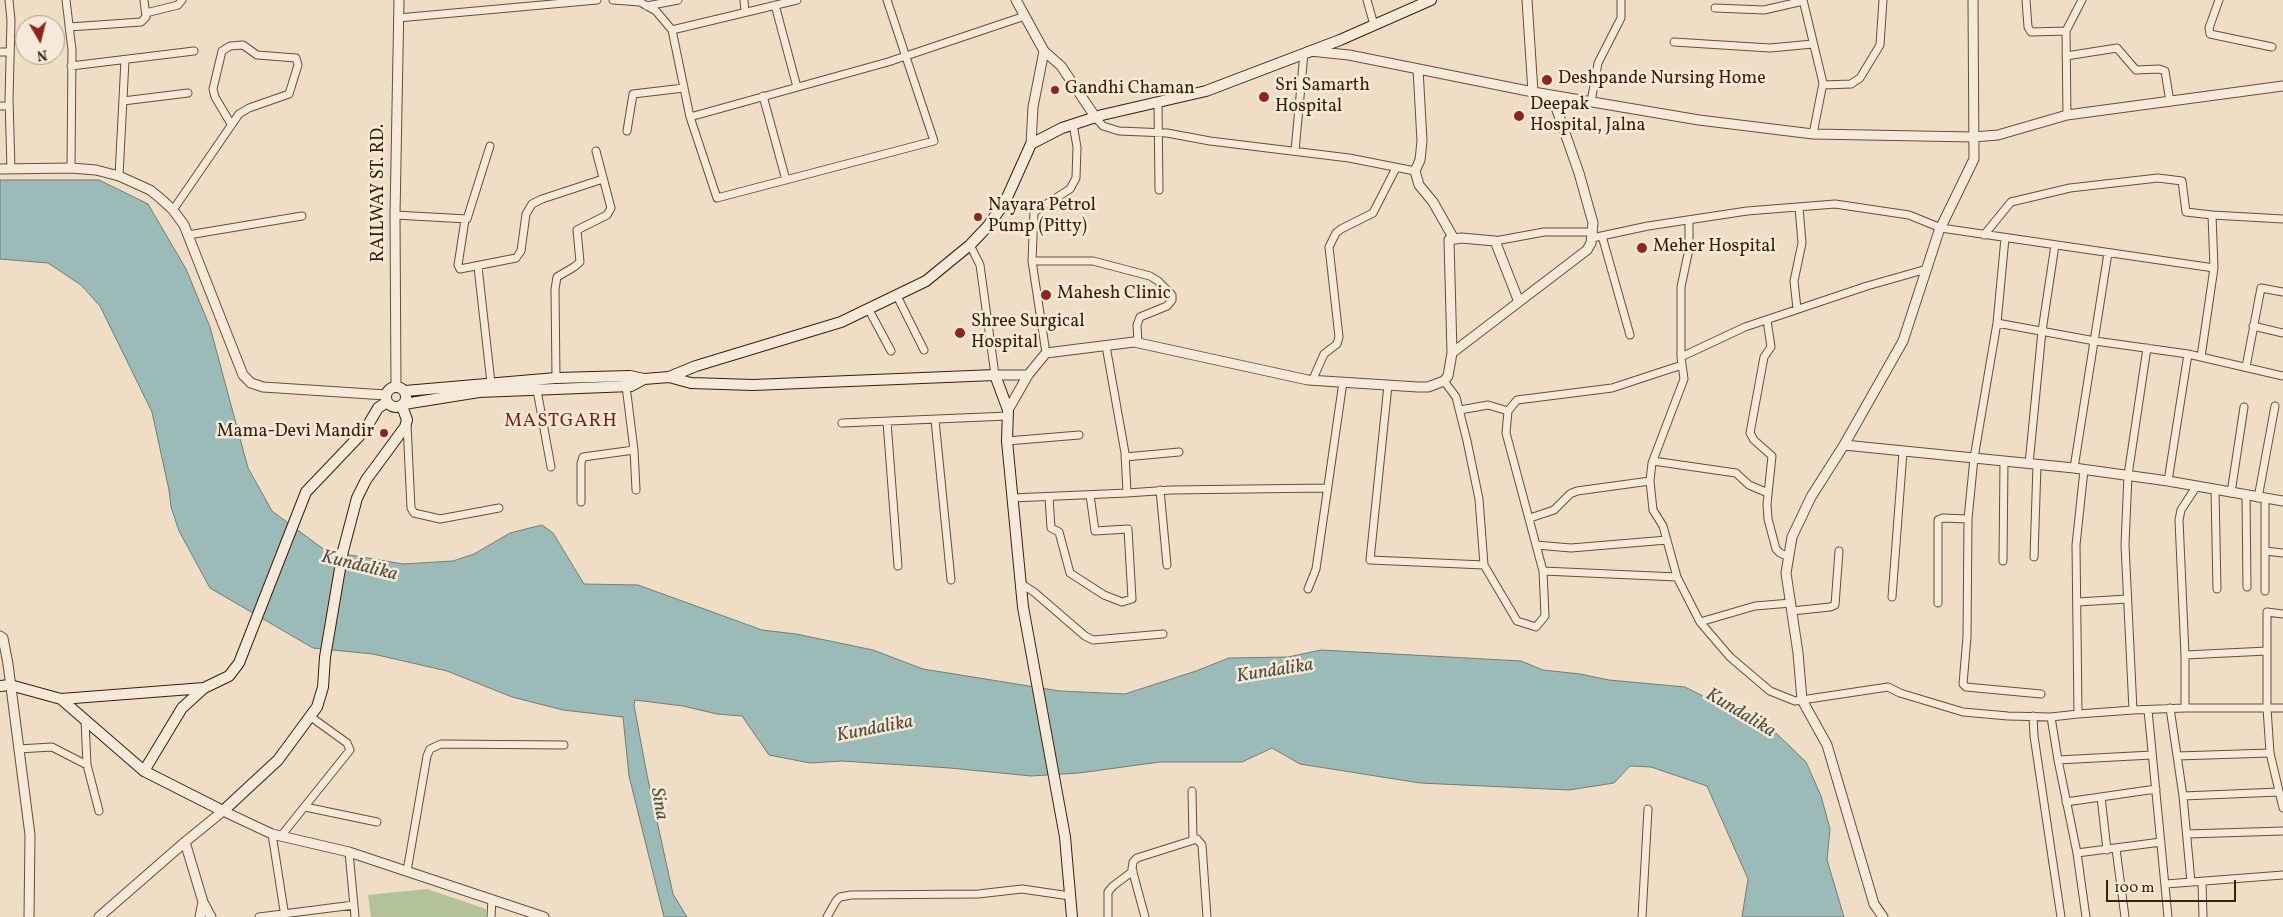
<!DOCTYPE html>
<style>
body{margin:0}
#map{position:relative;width:2283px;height:917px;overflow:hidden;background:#efddc5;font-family:Vollkorn,serif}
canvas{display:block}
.north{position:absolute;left:15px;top:15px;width:50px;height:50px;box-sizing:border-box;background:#f5e9d9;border:1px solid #aa9985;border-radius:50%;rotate:172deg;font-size:14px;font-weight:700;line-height:20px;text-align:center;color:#392006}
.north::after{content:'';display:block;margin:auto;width:18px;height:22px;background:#8f2418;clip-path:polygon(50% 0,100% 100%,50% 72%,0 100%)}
.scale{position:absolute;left:2106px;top:880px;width:130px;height:22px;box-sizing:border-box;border:2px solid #392006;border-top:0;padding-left:6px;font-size:15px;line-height:18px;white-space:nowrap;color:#392006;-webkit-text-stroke:4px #f5e9d9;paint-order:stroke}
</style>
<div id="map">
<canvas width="2283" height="917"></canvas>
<div class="north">N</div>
<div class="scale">100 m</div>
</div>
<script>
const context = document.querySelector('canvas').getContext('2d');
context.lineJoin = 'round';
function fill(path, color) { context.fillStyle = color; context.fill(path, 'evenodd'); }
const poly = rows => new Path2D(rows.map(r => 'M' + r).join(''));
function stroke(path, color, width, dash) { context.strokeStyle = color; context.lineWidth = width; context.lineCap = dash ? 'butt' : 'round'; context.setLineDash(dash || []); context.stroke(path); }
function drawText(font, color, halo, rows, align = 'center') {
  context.font = font + ' Vollkorn,serif'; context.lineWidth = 5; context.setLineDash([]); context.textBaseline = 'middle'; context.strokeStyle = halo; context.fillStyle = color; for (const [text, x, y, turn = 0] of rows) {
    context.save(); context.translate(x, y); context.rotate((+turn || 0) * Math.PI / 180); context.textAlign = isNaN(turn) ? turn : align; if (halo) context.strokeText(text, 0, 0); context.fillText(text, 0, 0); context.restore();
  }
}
fill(poly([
 [427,889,486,909,486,917,371,917,368,895]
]), '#b4c298');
const water = poly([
 [0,180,99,180,148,204,186,269,210,327,248,468,272,511,326,551,403,564,453,561,474,554,510,533,542,525,553,533,584,584,638,585,762,630,796,634,873,650,923,669,1060,691,1125,694,1196,671,1229,658,1288,657,1321,650,1521,661,1543,670,1580,674,1609,680,1685,687,1776,733,1806,762,1821,796,1830,829,1827,860,1844,917,1742,917,1748,879,1707,786,1651,767,1630,766,1614,783,1569,790,1420,783,1300,764,1272,748,1242,762,1160,762,1079,773,1031,776,950,768,842,761,810,763,769,755,742,716,717,714,683,706,635,700,634,705,647,775,673,894,687,917,664,917,629,776,623,717,563,710,512,697,447,671,373,654,313,648,210,588,179,531,171,507,169,490,152,412,100,306,81,285,48,263,0,259,0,180]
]);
fill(water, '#9abbb7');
stroke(water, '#737d70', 1);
const minor = poly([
 [9,0,11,20,9,99,11,169],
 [66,0,72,50,71,168],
 [613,0,640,2,656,11,672,30],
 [744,0,745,12],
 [797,0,672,30,690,117,717,198,934,141,887,0],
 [1367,0,1374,25],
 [1803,0,1823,83,1813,134],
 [2026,0,2028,27,2031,32,2066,31,2067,115],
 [2219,0,2209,28,2210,34,2272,47],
 [775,5,797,87],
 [647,6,678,0],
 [1715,8,1764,10,1803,1],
 [146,13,178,5,182,0],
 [398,18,597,0],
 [69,27,141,22,146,17,144,0],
 [2066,31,2082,0],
 [1674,42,1770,48,1813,44],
 [0,52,10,52],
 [2066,56,2117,48,2136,70,2159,69,2165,71,2170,102],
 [71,66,194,51],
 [1823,85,1851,84,1860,78,1880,45,1883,0],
 [763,96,786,180],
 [123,101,188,93],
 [1591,102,1598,63,1621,18,1621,0],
 [1158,103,1159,190],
 [0,106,9,106],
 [690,117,888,62,1025,16],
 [1096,118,1103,126,1119,131,1167,133,1210,141,1349,158,1415,171],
 [627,131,633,94,684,88],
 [1295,151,1304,53],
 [119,176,125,60],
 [173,210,239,114,249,108,289,94,298,65,296,58,257,55,243,45,230,46,222,51,213,89,215,97,231,124],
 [395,215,467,219,490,146],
 [465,220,458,265,460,269,516,258,521,251,526,214,532,204,542,199,603,179],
 [1689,220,1689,249,1681,287,1681,357,1745,327,1867,286,1927,269],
 [188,235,302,216],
 [1984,235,2011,202,2070,188,2158,178,2182,181,2186,212,2212,215],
 [1602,236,1630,335],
 [1592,238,1648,226,1747,211,1835,204,1909,215,1941,228,2214,268,2212,215,2283,219],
 [2005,238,1997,323,1974,458,1968,519,1967,637,1963,684,1966,687,2041,694],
 [1495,241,1544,232,1593,232],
 [970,245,980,265,995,375],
 [1032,261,1093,261,1150,276,1158,281,1172,295,1172,300,1167,306,1140,317,1137,325,1138,342],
 [478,267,491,383],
 [897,296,924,350],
 [1797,309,1794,281,1802,243,1799,207],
 [869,310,891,351],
 [1767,320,1771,347,1764,357,1750,433,1754,440,1772,456,1767,504,1768,519,1776,549,1780,553,1789,557],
 [1997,323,2095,341,2188,354,2283,376],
 [2253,326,2283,333],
 [1046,353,1032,261,1034,212,1070,189,1076,178,1077,147,1073,124],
 [1681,357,1684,379,1652,463,1650,481,1653,510,1663,526,1677,577,1700,622,1730,657,1770,691,1795,701,1888,687,1900,693,1963,712,2008,716,2051,717,2078,714],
 [2201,357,2214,268],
 [2246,367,2261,288,2283,292],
 [556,378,555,289,557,277,574,267,580,262,577,230,607,215,611,208,596,151],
 [1313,379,1324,354,1337,344,1339,337,1329,247,1336,233,1341,229,1373,213,1396,168],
 [1388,385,1370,560,1484,565,1479,499,1467,441,1456,397,1444,381],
 [626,386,634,450,636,490],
 [537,390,551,467],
 [1460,410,1488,405,1508,411],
 [935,420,951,580],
 [887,422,898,566],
 [842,423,1008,416],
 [407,424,411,508,414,513,440,519,499,508],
 [1007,441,1079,435],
 [1125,457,1179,452],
 [1653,461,1736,473,1749,485,1768,493],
 [2029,464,2042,331,2055,245],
 [2074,468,2108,253],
 [2084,470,2076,545,2078,714,2133,710,2125,545,2128,475,2147,348],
 [2168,481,2188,354],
 [1160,490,1167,565],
 [2215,490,2217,589],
 [1127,493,1171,490,1326,488],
 [2231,493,2244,407],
 [2246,496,2247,587],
 [1049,497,1051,528,1059,532,1070,573,1104,595,1122,602,1132,599,1128,529,1095,531,1090,495],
 [1012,498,1127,493,1125,453,1106,346],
 [2258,498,2275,406],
 [2265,499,2265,591],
 [581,502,581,463,583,457,634,450],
 [1530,518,1554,510,1570,494,1577,491,1650,481],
 [1536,545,1571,548,1667,540],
 [2265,551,2283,553],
 [2034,557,2037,465],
 [2003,561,2004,461],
 [1484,565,1517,621,1536,627,1545,616,1543,571,1506,433,1508,411,1517,400,1612,388,1682,365],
 [1543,571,1677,577],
 [1020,583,1034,592,1085,636,1093,640,1163,634],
 [1308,589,1316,569,1343,382],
 [1892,597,1903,452],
 [2078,602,2127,599],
 [1938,603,1938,520,1943,518,1968,519],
 [1792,611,1830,607,1835,605,1839,551],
 [1700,622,1755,606,1791,603],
 [2267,651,2267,708,2270,753,2283,808],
 [2185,655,2179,520,2181,510,2196,487],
 [2170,708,2183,796,2191,882],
 [2185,708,2283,708],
 [2133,710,2185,708,2185,655,2267,651,2267,612,2283,614],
 [2148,710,2168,917],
 [2033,716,2034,736,2061,917],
 [2051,717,2058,760,2077,853,2086,917],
 [85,720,87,765,99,811],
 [18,749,52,747,87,765],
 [2177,756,2270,753],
 [2058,760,2152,755],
 [1192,791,1193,840],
 [2183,796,2279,792],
 [2101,797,2107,850],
 [2066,802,2156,789],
 [305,807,377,822],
 [272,834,285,917],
 [2187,834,2283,831],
 [281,836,350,750,347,743,311,717],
 [2116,849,2125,917],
 [349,852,355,917],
 [2077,853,2161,842],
 [407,871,427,756,430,749,441,744,564,745],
 [2202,881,2203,917],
 [2166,884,2283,875],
 [259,917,354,905],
 [491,917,492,899],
 [827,917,836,901,840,897,851,895,978,894,1022,889,1070,896],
 [1108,917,1108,892,1113,886,1133,871],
 [1145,917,1132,869,1133,862,1137,858,1197,839,1202,845,1207,917],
 [1642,917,1648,809]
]);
const tertiary = poly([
 [1016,0,1044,51,1061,66,1096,118],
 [1527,0,1533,92],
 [1310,51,1349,55,1533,92,1699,120,1813,134,1973,137,1998,135,2067,115,2283,86],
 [1418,69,1422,141,1420,160,1415,171,1419,185,1433,202,1454,239],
 [1031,144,1033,107,1044,51],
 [0,169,71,168,96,170,119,176,150,190,160,198,173,210,184,225,243,375,251,383,263,387,386,395],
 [1452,353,1449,240,1461,238,1495,241,1519,302],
 [995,375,1028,375],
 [396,387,395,215,399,0],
 [1008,410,1028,375,1046,353,1134,342,1308,380,1418,387,1428,387,1444,381,1448,376,1452,353,1587,250,1591,243,1593,223,1579,173,1552,96],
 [1844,445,2074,468,2168,481,2283,501],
 [0,636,3,638,8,664,30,835,29,917],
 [99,917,185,842],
 [200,917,203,902],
 [211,917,203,902,185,842,223,811,272,834,349,852,544,917],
 [1883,917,1874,904,1827,745,1802,700,1798,653,1786,573,1792,537,1811,497,1844,445,1903,341,1939,231,1974,159,1973,0]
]);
const secondary = poly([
 [669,377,691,383,753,385,995,375,1008,410,1007,441,1023,607,1065,837,1072,917],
 '386 397a10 10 0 1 1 20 0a10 10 0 1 1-20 0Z',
 [405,391,556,378,630,376,644,379,669,377,696,366,841,322,926,281,970,245,988,226,1005,202,1031,144,1062,128,1102,115,1206,91,1340,40,1431,0],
 [404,404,479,392,631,386,644,379],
 [0,686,10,685,61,699,144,771,223,811,278,760,317,707,323,687,325,657,343,551,357,498,366,480,405,427,407,420,402,406],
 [61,699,204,688],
 [144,771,182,708,204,688,229,676,239,663,306,492,365,430,378,408,387,402]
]);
stroke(minor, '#664f36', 9);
stroke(tertiary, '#664f36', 11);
stroke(secondary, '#392006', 12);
stroke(minor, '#f5e9d9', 7);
stroke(tertiary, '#f5e9d9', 9);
stroke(secondary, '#f5e9d9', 10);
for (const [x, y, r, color] of [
 [1547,80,6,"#8f2418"],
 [1055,90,5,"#8f2418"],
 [1264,97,6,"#8f2418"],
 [1519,116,6,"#8f2418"],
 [978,217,5,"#8f2418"],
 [1642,248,6,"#8f2418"],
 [1046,295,6,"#8f2418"],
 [960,333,6,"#8f2418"],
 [384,433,5,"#8f2418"]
]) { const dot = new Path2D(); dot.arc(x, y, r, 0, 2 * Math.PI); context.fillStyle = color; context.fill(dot); stroke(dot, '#f5e9d9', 2); }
drawText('18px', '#392006', '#f5e9d9', [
 ["Deshpande Nursing Home",1558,80],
 ["Sri Samarth",1275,87],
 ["Hospital",1275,108],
 ["Gandhi Chaman",1065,90],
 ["Deepak",1530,106],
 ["Hospital, Jalna",1530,127],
 ["Nayara Petrol",988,207],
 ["Pump (Pitty)",988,228],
 ["Meher Hospital",1653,248],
 ["Mahesh Clinic",1057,295],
 ["Shree Surgical",971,323],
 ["Hospital",971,344],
 ["Mama-Devi Mandir",374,433,"right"]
], 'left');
drawText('18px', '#392006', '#f5e9d9', [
 ["RAILWAY ST. RD.",380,193,-90]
]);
context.letterSpacing = '1px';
drawText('19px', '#7a1f14', '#f5e9d9', [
 ["MASTGARH",561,423]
]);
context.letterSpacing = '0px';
drawText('italic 19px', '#564e3b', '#f5e9d9', [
 ["Kundalika",359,567,14],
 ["Kundalika",1275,672,-9],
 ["Kundalika",1740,714,31],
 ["Kundalika",875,730,-11],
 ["Sina",658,804,80]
]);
</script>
